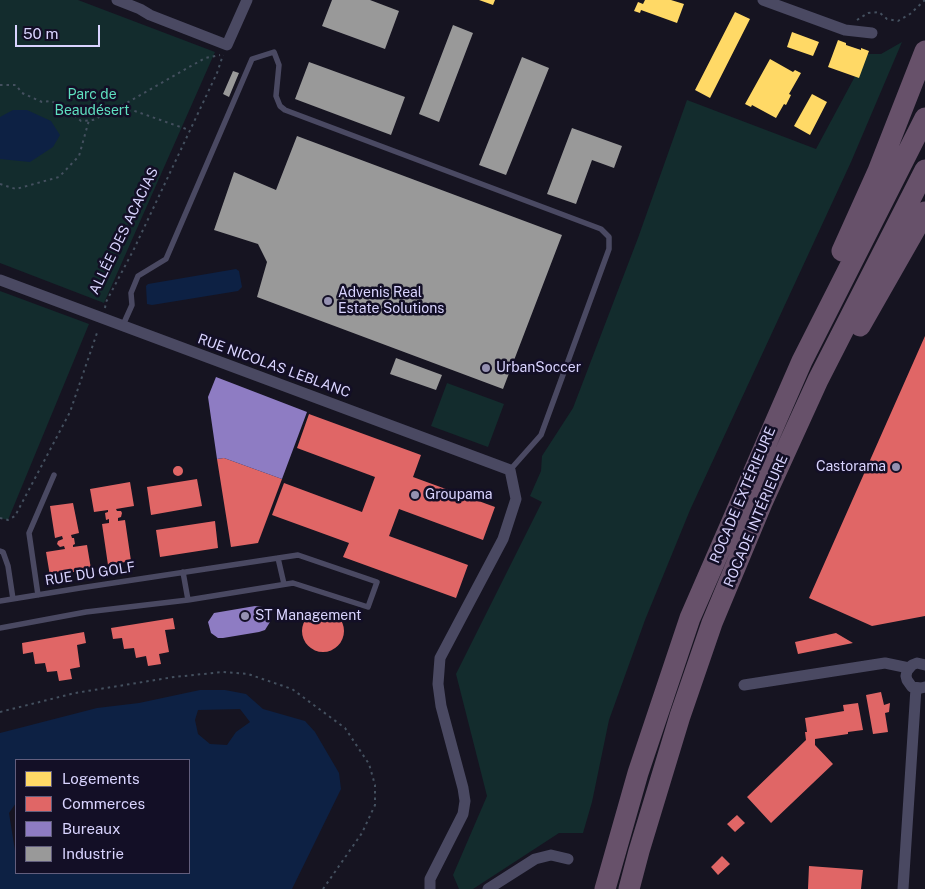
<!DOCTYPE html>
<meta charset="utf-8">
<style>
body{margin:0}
#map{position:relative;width:925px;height:889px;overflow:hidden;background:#161421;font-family:"Public Sans",sans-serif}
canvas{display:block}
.legend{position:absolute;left:15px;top:759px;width:175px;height:115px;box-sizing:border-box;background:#130f26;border:1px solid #625e7d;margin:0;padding:6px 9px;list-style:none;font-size:15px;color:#d9d4ff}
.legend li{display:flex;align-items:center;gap:10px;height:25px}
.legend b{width:25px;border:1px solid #625e7d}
.scale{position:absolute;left:15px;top:25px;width:85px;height:22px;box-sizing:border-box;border:2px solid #d9d4ff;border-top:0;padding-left:6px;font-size:15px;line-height:18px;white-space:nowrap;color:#d9d4ff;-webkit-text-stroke:4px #130f26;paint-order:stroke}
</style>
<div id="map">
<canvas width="925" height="889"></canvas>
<ul class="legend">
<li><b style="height:14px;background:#ffd966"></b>Logements</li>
<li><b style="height:14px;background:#e06666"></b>Commerces</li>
<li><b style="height:14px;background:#8e7cc3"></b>Bureaux</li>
<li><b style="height:14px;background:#999"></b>Industrie</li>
</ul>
<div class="scale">50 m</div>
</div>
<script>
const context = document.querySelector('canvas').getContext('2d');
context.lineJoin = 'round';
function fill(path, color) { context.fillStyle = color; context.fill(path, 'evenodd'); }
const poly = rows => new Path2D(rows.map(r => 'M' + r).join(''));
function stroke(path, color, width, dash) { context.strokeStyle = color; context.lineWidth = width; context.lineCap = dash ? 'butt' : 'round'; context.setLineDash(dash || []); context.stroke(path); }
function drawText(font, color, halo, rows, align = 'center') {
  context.font = font + ' "Public Sans",sans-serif'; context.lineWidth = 5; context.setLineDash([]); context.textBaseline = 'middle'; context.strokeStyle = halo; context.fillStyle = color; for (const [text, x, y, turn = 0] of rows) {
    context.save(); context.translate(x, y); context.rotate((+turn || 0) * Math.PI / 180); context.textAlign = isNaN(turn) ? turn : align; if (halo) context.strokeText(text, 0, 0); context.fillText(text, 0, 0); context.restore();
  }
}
fill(poly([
 [0,0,78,0,215,52,104,303,0,263],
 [902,42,851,162,690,510,645,620,609,720,592,802,583,833,559,833,473,889,459,889,453,875,487,796,456,674,542,502,530,496,541,471,542,456,573,408,638,238,687,100,816,149,867,54,881,54],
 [0,291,89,324,8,520,0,518],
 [447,383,504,404,488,447,431,426]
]), '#132c2d');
fill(poly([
 [13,110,27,110,51,121,60,135,53,147,30,162,0,159,0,117],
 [236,269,239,271,242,287,238,291,152,305,147,304,146,286,148,284],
 [200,690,225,690,246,694,263,709,305,721,315,732,339,773,341,789,292,889,0,889,0,733,97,708,139,703],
 [240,709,250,722,236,732,227,745,210,744,198,734,195,720,198,710],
 [16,760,189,760,189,873,16,873,16,857,9,813,16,803]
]), '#0d2144');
fill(poly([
 [479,0,495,0,493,5],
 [645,0,671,0,684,4,677,23,641,10,640,13,634,11,638,2,643,4],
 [735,12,750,19,710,98,695,90],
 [792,32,819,42,813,56,787,47],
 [838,40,846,43,846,45,861,50,861,48,869,51,859,78,828,67],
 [770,59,793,72,795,70,801,73,789,94,791,95,786,105,784,104,776,118,752,105,751,107,745,104],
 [812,94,827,102,810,135,794,126]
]), '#ffd966');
fill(poly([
 [925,336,925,616,872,626,809,598],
 [309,414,421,455,413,477,495,507,483,540,399,509,389,536,468,565,456,598,343,557,349,543,272,515,284,483,362,512,375,477,297,448],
 [224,458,282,479,258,543,231,547,217,459],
 '173 471a5 5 0 1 1 10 0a5 5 0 1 1-10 0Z',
 [197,479,202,506,151,515,147,487],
 [130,482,134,506,116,509,117,511,121,511,122,513,121,517,118,518,118,521,125,520,131,561,108,565,102,524,109,523,109,519,106,520,105,513,108,512,108,510,94,512,90,489],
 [73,503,79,533,71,535,72,538,74,538,75,544,73,545,73,547,87,545,91,569,50,576,46,552,65,549,64,546,60,547,57,544,58,541,63,539,62,536,55,538,50,506],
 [215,521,218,548,160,557,156,530],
 '302 631a21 21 0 1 1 42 0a21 21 0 1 1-42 0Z',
 [173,618,175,629,165,630,169,652,159,654,161,664,148,666,146,656,136,658,134,648,124,649,122,638,113,639,111,628],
 [84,632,86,643,77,645,80,667,70,669,72,679,59,681,57,671,47,672,45,663,35,664,33,652,23,654,22,643],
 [836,633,853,643,798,654,795,642],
 [881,692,884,705,890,703,889,712,885,713,888,732,873,734,866,695],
 [858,703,863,730,848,732,848,734,815,739,815,745,833,764,771,823,747,797,806,740,805,732,807,732,805,718,844,711,843,705],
 [737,815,745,823,735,832,727,824],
 [722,856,730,864,718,875,711,867],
 [809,866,863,870,861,889,808,889]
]), '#e06666');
fill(poly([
 [216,377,307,412,282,479,224,458,217,459,208,397],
 [255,606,262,607,269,614,270,622,265,630,259,632,223,638,218,638,211,633,208,622,214,613]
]), '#8e7cc3');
fill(poly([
 [332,0,370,0,399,11,385,49,322,26],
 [453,25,473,33,439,122,419,114],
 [522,57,549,68,506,175,479,165],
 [309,62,405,97,391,135,295,99],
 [233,71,239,73,229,97,223,94],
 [572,128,622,146,614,168,592,160,576,204,547,194],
 [297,136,562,235,503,389,257,297,267,262,258,244,214,230,234,172,276,190],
 [396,358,442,375,436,390,390,374]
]), '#999');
stroke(poly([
 [857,20,868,13,879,12,887,19,898,21,910,14,925,0],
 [0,85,16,85,22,93,42,102,51,101,65,108,81,121,93,120,116,109,129,109,189,130],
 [116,109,205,58,220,55],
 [0,184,16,189,59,177,79,156,89,120],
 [105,308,106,302,134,249,217,73,223,55],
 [0,518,8,520,15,516,70,412,98,330],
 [0,712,75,693,174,677,223,672,248,674,292,689,345,728,369,764,375,785,375,805,362,833,323,889]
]), '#44505f', 2, [2.5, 4]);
stroke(poly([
 [123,325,132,305,131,293,138,276,166,259,252,59,274,52,279,65,276,96,280,106,285,110,601,229,609,237,609,249,541,435,510,470],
 [0,551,3,552,8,566,13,599],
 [278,558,284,584],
 [183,572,188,600],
 [38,595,29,533,54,475],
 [0,601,80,588,298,555,377,582,368,607,293,583,188,600,86,612,0,628]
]), '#4a4962', 5.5);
stroke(poly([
 [117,0,140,9,150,15,227,45,247,0],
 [763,0,845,30,872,33],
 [0,280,510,470,516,499,503,539,440,658,438,684,441,706,463,788,465,801,463,814,430,879,430,889],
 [925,665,917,663,912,665,907,671,906,676,907,680,912,687,921,688,925,687],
 [744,685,885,663,909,668],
 [488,889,535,859,551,855,568,859],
 [903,889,916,688]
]), '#4a4962', 11);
stroke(poly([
 [842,251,878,171,925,51],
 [860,326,925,212],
 [605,889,638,773,690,618,802,361,925,118],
 [629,889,639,851,680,716,712,623,762,503,818,380,925,170]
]), '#67516a', 21);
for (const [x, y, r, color] of [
 [328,301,5,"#9591b1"],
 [486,368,5,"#9591b1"],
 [896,467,5,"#9591b1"],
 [415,495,5,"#9591b1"],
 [245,616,5,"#9591b1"]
]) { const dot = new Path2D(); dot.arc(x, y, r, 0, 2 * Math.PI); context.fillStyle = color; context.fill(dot); stroke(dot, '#130f26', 2); }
drawText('14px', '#5fe0c0', '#130f26', [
 ["Parc de",92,95],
 ["Beaudésert",92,111]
]);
drawText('14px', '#d9d4ff', '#130f26', [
 ["ALLÉE DES ACACIAS",124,231,-64],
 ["RUE NICOLAS LEBLANC",274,366,20],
 ["ROCADE EXTÉRIEURE",743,495,-67],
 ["ROCADE INTÉRIEURE",756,521,-67],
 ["RUE DU GOLF",90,574,-9]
]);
drawText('14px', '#d9d4ff', '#130f26', [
 ["Advenis Real",338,293],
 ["Estate Solutions",338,309],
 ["UrbanSoccer",496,368],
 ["Castorama",886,467,"right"],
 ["Groupama",425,495],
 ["ST Management",255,616]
], 'left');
</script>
